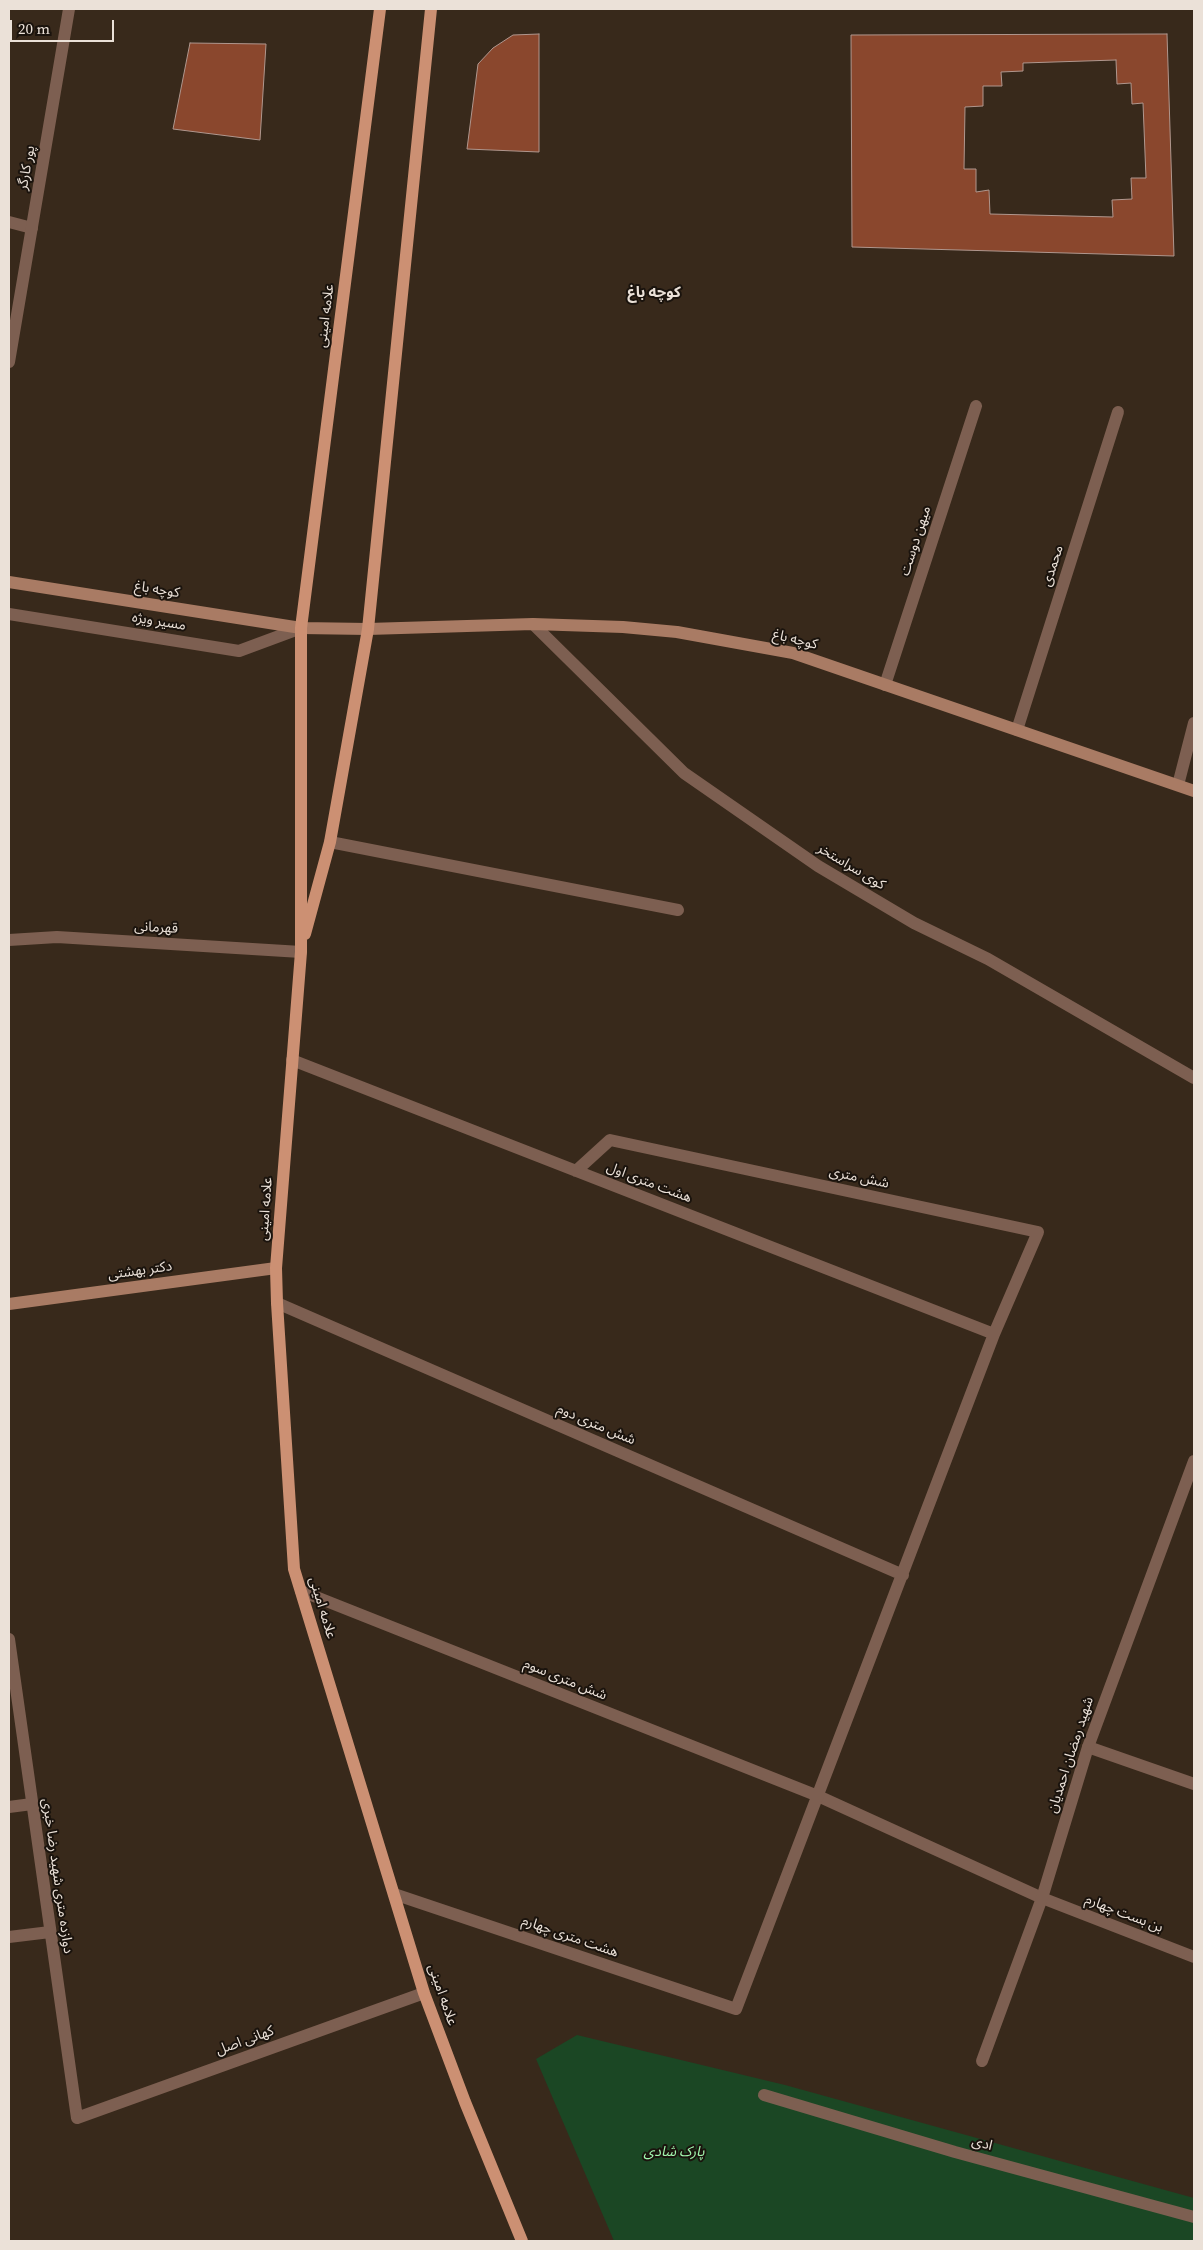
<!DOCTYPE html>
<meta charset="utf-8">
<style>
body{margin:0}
#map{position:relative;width:1203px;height:2250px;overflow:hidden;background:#38291b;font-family:"Source Serif 4",serif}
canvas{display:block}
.frame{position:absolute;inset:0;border:10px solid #ebe1d8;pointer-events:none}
.scale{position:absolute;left:10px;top:20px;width:104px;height:22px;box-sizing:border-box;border:2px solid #ebe1d8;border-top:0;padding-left:6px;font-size:15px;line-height:18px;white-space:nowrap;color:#ebe1d8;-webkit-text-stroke:4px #1a130d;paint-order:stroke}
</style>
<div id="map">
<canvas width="1203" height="2250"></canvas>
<div class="frame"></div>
<div class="scale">20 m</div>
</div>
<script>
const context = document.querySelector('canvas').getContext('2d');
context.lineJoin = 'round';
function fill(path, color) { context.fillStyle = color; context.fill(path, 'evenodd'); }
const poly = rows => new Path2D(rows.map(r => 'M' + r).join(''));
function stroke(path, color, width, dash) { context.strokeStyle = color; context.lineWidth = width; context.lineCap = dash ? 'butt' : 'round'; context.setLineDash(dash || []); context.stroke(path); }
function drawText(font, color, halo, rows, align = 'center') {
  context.font = font + ' "Source Serif 4","Noto Sans Arabic",serif'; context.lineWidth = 4; context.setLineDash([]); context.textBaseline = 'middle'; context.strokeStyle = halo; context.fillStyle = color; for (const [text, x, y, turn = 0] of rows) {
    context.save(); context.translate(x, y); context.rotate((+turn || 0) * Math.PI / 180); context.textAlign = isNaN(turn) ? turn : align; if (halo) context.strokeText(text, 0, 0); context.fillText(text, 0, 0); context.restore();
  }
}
fill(poly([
 [577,2035,785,2085,1194,2198,1194,2241,614,2241,536,2059]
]), '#1b4724');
const building = poly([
 [539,34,539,152,467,149,478,64,493,48,513,35,539,34],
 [1167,34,1174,256,852,247,851,35,1167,34],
 [190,43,266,44,260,140,173,129,190,43],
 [1116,60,1117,84,1131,83,1132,104,1143,103,1146,178,1131,178,1132,199,1112,200,1113,217,990,214,989,190,976,192,976,169,964,169,965,107,983,106,983,86,1002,86,1001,72,1023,71,1023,63,1116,60]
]);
fill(building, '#8a472d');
stroke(building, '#b0978e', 1);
stroke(poly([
 [9,222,32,228],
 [9,614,239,651,301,628],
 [885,685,976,406],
 [1017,730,1118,412],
 [1178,785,1194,723],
 [330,842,678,910],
 [9,940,57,937,301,952],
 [1088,1747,1194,1784],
 [818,1796,1042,1898,1194,1957],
 [764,2095,955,2152,1194,2217]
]), '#7d5f51', 12);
stroke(poly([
 [9,362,69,9],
 [533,624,684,773,818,866,914,923,988,959,1194,1078],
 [292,1060,994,1334],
 [277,1303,903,1575],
 [301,1591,818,1796],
 [9,1639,77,2118,424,1993],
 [9,1807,32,1804],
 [394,1894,736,2009,994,1334,1038,1232,610,1140,576,1171],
 [9,1937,50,1932],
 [982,2061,1042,1898,1088,1747,1194,1461]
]), '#7d5f51', 12);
stroke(poly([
 [9,582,301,628,368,629,533,624,623,627,677,632,793,653,1194,791],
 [9,1304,276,1268]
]), '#a97b64', 12);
stroke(poly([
 [380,9,301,628,301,952,276,1268,277,1303,294,1569,424,1993,465,2102,522,2241],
 [305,934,330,842,368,629,431,9]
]), '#cc9073', 12);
drawText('14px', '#ebe1d8', '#1a130d', [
 ["پور کارگر",27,168,-80],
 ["علامه امینی",326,316,-83],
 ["میهن دوست",916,541,-72],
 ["محمدی",1053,566,-72],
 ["کوچه باغ",157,590,9],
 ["مسیر ویژه",159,622,9],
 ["کوچه باغ",795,640,14],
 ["کوی سراستخر",851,867,31],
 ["قهرمانی",156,928,3],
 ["شش متری",859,1178,12],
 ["هشت متری اول",649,1183,21],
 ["علامه امینی",266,1209,-86],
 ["دکتر بهشتی",140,1271,-8],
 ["شش متری دوم",596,1425,23],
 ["علامه امینی",322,1608,73],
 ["شش متری سوم",565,1680,22],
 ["شهید رمضان احمدیان",1071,1755,-72],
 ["دوازده متری شهید رضا خبری",57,1876,82],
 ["بن بست چهارم",1124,1914,21],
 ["هشت متری چهارم",570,1937,19],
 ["علامه امینی",442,1995,71],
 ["کهانی اصل",245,2041,-20],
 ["ادی",982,2144,15]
]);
drawText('italic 14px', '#a2f7af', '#1a130d', [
 ["پارک شادی",674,2152]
]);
drawText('bold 15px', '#ebe1d8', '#1a130d', [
 ["کوچه باغ",654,293]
]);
</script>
